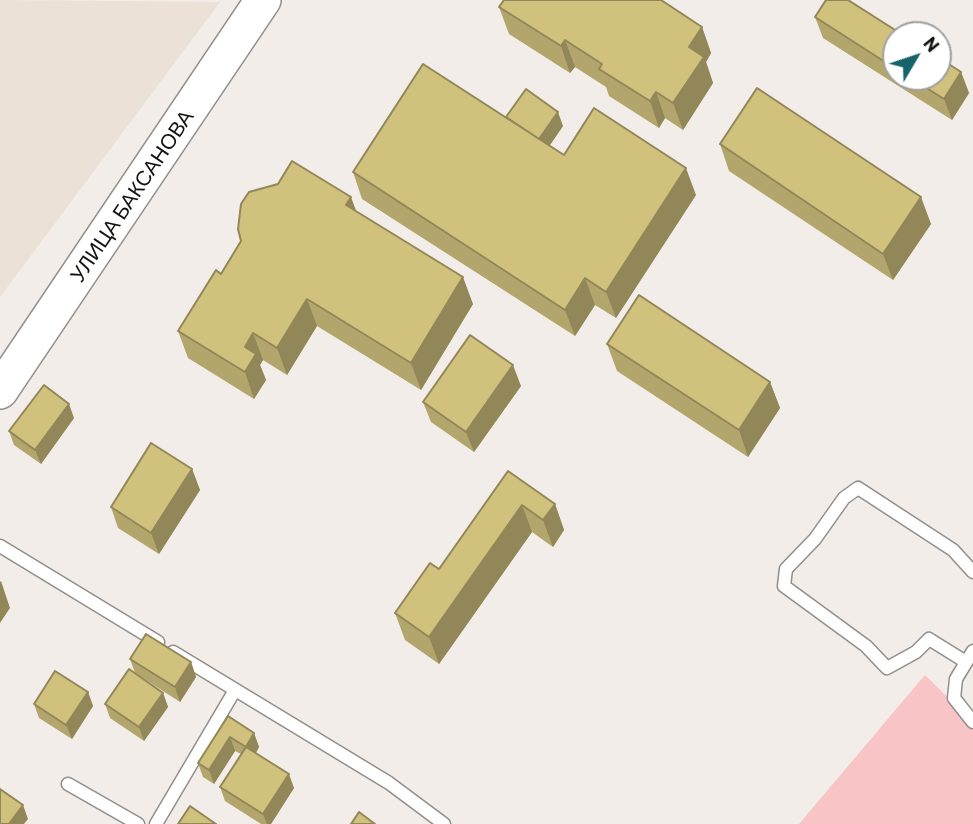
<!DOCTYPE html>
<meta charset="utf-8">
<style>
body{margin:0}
#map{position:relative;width:973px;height:824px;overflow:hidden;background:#f2ede8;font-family:Barlow,sans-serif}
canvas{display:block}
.north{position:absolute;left:882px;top:21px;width:70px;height:70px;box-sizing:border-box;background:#fff;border:2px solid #a1a1a0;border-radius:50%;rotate:51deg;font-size:19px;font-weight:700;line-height:28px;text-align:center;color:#151311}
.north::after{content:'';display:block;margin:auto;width:24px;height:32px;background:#16646b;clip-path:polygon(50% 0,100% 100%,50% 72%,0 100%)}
</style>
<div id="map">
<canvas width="973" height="824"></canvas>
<div class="north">N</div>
</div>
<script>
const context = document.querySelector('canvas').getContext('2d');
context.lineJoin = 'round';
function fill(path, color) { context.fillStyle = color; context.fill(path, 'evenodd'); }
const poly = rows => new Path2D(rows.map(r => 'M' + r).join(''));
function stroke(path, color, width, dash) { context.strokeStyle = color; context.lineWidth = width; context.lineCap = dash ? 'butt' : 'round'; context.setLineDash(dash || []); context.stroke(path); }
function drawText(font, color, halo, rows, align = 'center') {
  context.font = font + ' Barlow,sans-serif'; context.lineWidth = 5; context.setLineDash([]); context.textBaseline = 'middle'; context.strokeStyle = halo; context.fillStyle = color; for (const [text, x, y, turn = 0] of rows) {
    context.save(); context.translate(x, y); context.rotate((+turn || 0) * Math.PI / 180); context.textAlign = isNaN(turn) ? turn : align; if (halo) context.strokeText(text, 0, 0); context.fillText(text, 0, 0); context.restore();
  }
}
fill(poly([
 [0,0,220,2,0,297]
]), '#ebe1d6');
fill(poly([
 [925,675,973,722,973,824,799,824]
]), '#f9c4c5');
const service = poly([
 [0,546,158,642],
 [973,651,956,679,954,698,973,722],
 [173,652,389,783,444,824],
 [966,662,929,639,916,652,887,668,866,646,784,586,786,569,815,539,844,498,858,488,953,550,973,572],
 [68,784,138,824],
 [156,824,235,690]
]);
const secondary = poly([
 [0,391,263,0]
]);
stroke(service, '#938e89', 15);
stroke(secondary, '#938e89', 38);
stroke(service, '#fff', 12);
stroke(secondary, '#fff', 35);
fill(poly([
 [499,7,702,27,711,53,706,62,713,83,683,130,665,118,659,128,609,96,606,87,575,67,570,73,509,34],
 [815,17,896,35,896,77,938,77,961,72,969,93,952,120,823,38],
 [563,126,549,146,564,155,696,195,616,318,595,305,575,336,362,199,353,172],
 [720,144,931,224,893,280,729,171],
 [356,211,473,304,421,390,317,326,287,375,263,360,260,365,266,380,254,399,188,358,178,331,221,274],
 [607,344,770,382,780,408,748,457,617,371],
 [521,386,474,452,431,422,423,402],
 [74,418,41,464,14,445,9,431],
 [192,469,200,490,159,554,118,528,111,507],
 [508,471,555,504,564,530,553,547,532,532,439,664,405,640,395,613,439,569],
 [130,659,191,662,196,677,180,702,135,673],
 [88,692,93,706,72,739,39,718,34,704],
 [163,693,168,707,144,741,110,718,105,704],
 [228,716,254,733,259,747,256,753,294,788,271,824,261,824,225,801,220,787,241,754,235,751,214,784,203,777,198,763]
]), '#b3a66c');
fill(poly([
 [702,27,711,53,706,62,713,83,683,130,673,103,689,47],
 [565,40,575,67,570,73,561,46],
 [961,72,969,93,952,120,944,99],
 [656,92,665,118,659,128,650,101],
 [558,112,563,126,544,154,538,140],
 [686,168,696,195,616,318,606,292],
 [351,197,361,224,346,205],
 [921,197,931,224,893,280,883,254],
 [463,277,473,304,421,390,411,363],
 [585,278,595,305,575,336,565,310],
 [307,299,317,326,287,375,277,348],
 [253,333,263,360,260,365,266,380,254,399,245,372,245,347],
 [513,365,521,386,474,452,466,432],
 [770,382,780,408,748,457,739,430],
 [69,404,74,418,41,464,35,450],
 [192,469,200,490,159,554,151,533],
 [555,504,564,530,553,547,543,520],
 [522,505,532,532,439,664,429,637],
 [1,581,10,608,0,623,0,582],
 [191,662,196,677,180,702,175,687],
 [88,692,93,706,72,739,66,725],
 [163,693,168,707,144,741,139,727],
 [254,733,259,747,251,761,246,747],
 [230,737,235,751,214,784,209,770],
 [289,774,294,788,271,824,267,824,263,814],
 [23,805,28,819,24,824,9,824]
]), '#928758');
const building = poly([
 [504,0,661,0,702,27,689,47,704,57,673,103,656,92,650,101,599,69,602,64,565,40,561,46,499,7,504,0],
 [826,0,848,0,903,35,896,35,896,69,815,17,826,0],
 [938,57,961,72,944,99,909,77,938,77,938,57],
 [423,64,564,155,594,108,686,168,606,292,585,278,565,310,353,172,423,64],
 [757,88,921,197,883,254,720,144,757,88],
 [526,89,558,112,539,139,506,117,526,89],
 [292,161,351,197,346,205,463,277,411,363,307,299,277,348,253,333,245,347,256,354,245,372,178,331,216,270,221,274,241,241,238,229,241,204,249,192,278,184,292,161],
 [639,295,770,382,739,430,607,344,639,295],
 [470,335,513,365,466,432,423,402,470,335],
 [44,385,69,404,35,450,9,431,44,385],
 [151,443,192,469,151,533,111,507,151,443],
 [508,471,555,504,543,520,522,505,429,637,395,613,430,563,439,569,508,471],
 [146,634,191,662,175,687,130,659,146,634],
 [129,669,163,693,139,727,105,704,129,669],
 [55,671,88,692,66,725,34,704,55,671],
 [228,716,254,733,246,747,289,774,263,814,220,787,246,747,230,737,209,770,198,763,228,716],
 [0,789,23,805,9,824,0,824,0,789],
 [190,806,216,824,178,824,190,806],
 [359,812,375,824,351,824,359,812]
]);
fill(building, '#d0c17d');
stroke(building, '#928758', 2);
drawText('21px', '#151311', '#fff', [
 ["УЛИЦА БАКСАНОВА",132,196,-56]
]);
</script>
